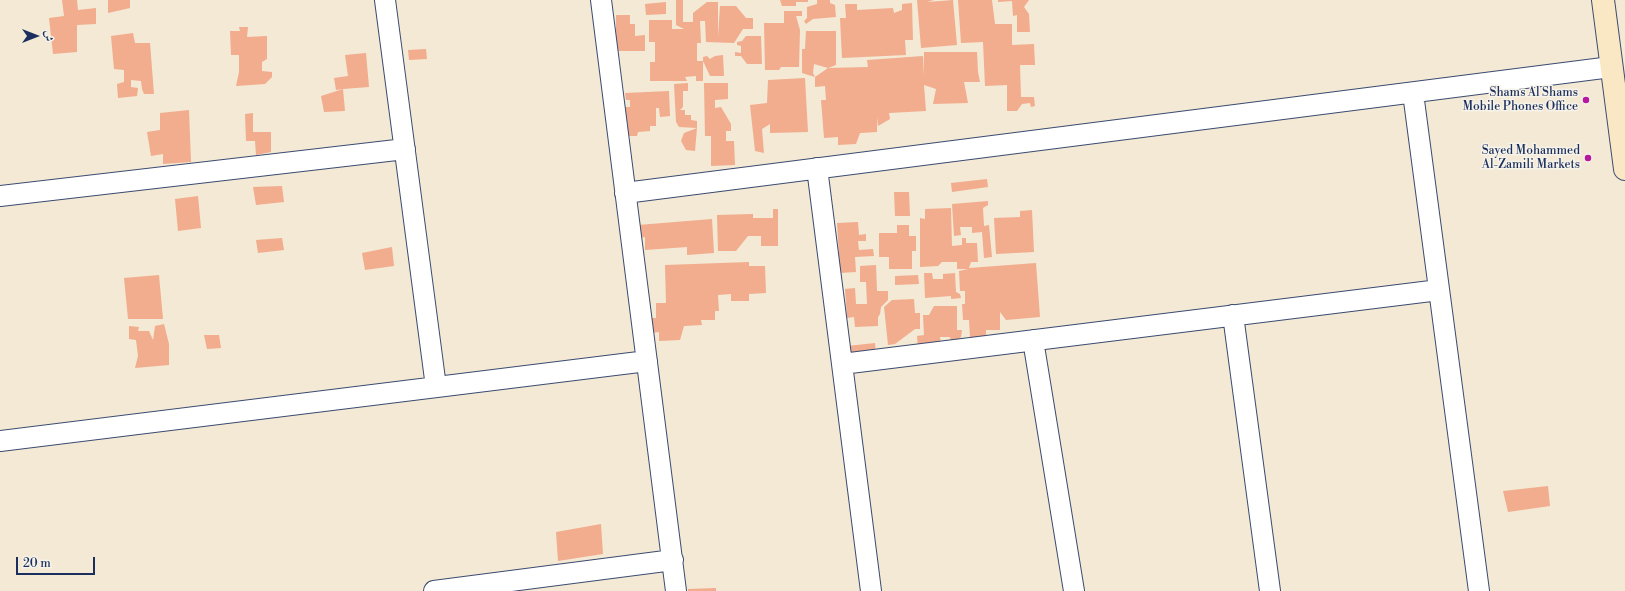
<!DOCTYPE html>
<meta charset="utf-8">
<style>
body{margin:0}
#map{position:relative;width:1625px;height:591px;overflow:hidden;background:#f3e9d4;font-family:"Libre Bodoni",Amiri,serif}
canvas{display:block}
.north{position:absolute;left:16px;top:16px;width:40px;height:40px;-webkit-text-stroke:3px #f7f3e8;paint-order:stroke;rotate:90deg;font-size:11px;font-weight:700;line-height:16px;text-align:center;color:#1b2f5e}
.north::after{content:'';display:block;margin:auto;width:14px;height:18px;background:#1b2f5e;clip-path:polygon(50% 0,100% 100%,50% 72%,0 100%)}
.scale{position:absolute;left:16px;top:557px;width:79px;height:18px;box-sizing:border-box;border:2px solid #1b2f5e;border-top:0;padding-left:5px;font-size:12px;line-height:14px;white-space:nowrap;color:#1b2f5e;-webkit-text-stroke:3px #f7f3e8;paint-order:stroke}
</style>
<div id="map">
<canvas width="1625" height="591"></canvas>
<div class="north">ش</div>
<div class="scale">20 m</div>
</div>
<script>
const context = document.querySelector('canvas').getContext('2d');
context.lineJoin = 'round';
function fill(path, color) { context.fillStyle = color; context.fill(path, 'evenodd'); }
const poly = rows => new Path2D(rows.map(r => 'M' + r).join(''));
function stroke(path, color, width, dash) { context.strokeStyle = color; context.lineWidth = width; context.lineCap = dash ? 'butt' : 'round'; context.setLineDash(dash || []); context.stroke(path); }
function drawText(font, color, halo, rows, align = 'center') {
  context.font = font + ' "Libre Bodoni",serif'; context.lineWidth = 3; context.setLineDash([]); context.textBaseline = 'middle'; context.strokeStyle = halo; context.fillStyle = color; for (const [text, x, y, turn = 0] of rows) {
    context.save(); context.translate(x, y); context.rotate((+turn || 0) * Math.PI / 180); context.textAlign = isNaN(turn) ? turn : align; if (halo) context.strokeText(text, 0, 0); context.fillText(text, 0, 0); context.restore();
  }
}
fill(poly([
 [62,0,77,0,78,10,96,8,96,24,77,25,77,52,53,54,49,18,64,16],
 [108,0,130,0,130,8,108,13],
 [676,0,683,0,683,22,693,22,693,13,707,2,718,2,718,37,720,6,736,6,746,18,753,18,753,29,743,29,734,43,706,42,705,21,700,21,701,43,697,43,697,61,703,61,703,81,696,81,696,76,685,77,687,81,650,81,650,62,655,62,655,42,649,42,649,20,672,20,672,29,684,29,676,25],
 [780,0,808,0,808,2,796,2,796,6,782,6],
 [817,0,830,0,830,3,835,5,836,17,813,19,806,24,804,21,807,18,807,7,817,4],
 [917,0,934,0,927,2,953,0,957,45,921,48],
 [958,0,992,0,995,24,1012,24,1012,45,1034,44,1035,65,1020,65,1021,97,1034,97,1035,106,1031,107,1030,103,1022,104,1017,111,1007,111,1007,85,985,86,983,42,961,43],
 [998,0,1029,0,1024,7,1029,14,1030,32,1017,32,1017,15,1013,16,1012,1,998,2],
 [666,2,666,14,646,15,645,4],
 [912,3,913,40,905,40,906,55,842,58,840,18,846,18,845,4,857,4,857,10,893,8,894,13,902,10,902,4],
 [784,11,802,11,802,16,796,16,800,30,799,67,781,67,779,70,765,70,764,23,784,23],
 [616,15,630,15,630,24,635,24,635,36,645,35,645,51,613,51,610,33,616,30],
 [239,27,248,27,247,37,267,36,267,59,262,62,262,71,272,72,272,77,265,84,236,86,239,72,239,55,231,55,230,31,240,31],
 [806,31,836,31,836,65,828,68,814,64,813,73,815,77,802,73,802,49,805,49],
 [133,33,135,43,150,43,154,94,144,94,142,89,141,81,131,80,131,87,138,88,137,96,118,98,117,84,124,82,124,70,114,69,111,36],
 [746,36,761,36,762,64,747,64,741,56,735,56,735,52,741,53,741,46,737,45,737,42,742,41],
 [426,49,427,59,409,60,408,50],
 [924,52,977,52,978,72,980,82,964,82,968,103,933,104,936,89,924,85,926,111,889,113,890,119,878,126,877,117,877,132,860,133,856,144,838,145,838,137,824,138,821,100,826,100,825,86,815,87,815,77,828,68,868,67,867,60,923,56,924,76],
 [366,53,369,87,343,89,345,111,324,112,321,96,343,89,336,90,334,78,348,76,345,55],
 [723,55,724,76,710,76,703,61,703,57,707,56,710,59,715,56],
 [805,78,808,132,770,133,770,124,762,129,764,153,755,151,750,105,767,103,768,80],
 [688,83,688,91,683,91,683,107,680,110,685,110,685,115,691,115,691,120,697,121,697,128,679,127,676,122,674,84],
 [704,83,728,83,728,99,715,100,715,108,721,107,731,124,731,131,726,131,726,141,734,141,735,165,711,166,711,136,705,136],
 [669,91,670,116,660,117,659,108,656,108,656,126,650,126,650,131,638,132,637,136,623,136,622,128,628,127,628,123,622,123,622,107,630,107,630,100,626,100,625,93],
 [189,110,191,162,163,164,163,154,151,156,147,132,160,130,160,113],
 [253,113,253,132,271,132,271,152,256,155,255,141,246,141,245,114],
 [697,128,695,151,686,150,681,141,684,133],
 [987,179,988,187,952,192,951,183],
 [282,186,284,202,256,205,253,187],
 [894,192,909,192,910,216,895,216],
 [198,196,201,228,178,231,175,199],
 [988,201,988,205,983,208,984,226,989,225,992,257,984,258,982,232,972,233,972,227,960,227,961,235,954,236,952,204],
 [951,208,952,246,962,245,962,238,966,238,966,243,977,243,978,262,971,262,969,268,1036,263,1040,317,1006,320,1000,312,1000,330,986,330,986,337,970,337,969,320,963,320,962,304,965,304,965,291,960,291,959,271,968,269,957,269,957,262,942,262,938,266,920,267,920,218,925,219,925,209],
 [773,209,778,209,778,246,761,246,761,236,748,236,736,251,718,251,717,215,753,214,753,218,773,218],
 [1032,210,1034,252,996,254,994,218,1020,217,1020,211],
 [712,219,714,253,687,255,687,247,645,250,645,237,639,238,638,225],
 [858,222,859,235,866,234,866,241,858,241,859,250,873,249,874,256,855,257,856,272,840,273,837,223],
 [897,225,909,225,909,236,916,236,916,251,912,251,912,269,889,269,889,257,879,257,879,233,897,233],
 [282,238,284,250,258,253,256,240],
 [392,247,394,266,365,270,362,253],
 [749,262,749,266,765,266,766,293,749,294,749,301,731,301,731,294,718,295,719,311,715,311,715,320,701,320,702,325,684,326,680,340,659,341,659,332,651,333,651,318,656,318,656,303,666,303,665,265],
 [876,265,877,291,888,291,888,300,881,307,880,314,878,317,878,326,855,327,854,317,847,318,845,289,855,288,856,304,867,304,866,282,860,282,860,266],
 [924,273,932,273,933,279,943,279,943,274,955,273,956,292,960,294,961,298,951,299,951,296,925,298],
 [159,275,163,319,128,319,124,278],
 [918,275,919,284,895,285,895,276],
 [914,299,915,313,920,313,920,329,915,329,895,344,888,345,884,307,892,300],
 [934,306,957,306,957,330,962,330,961,337,957,341,951,342,950,337,940,337,941,346,918,348,917,336,924,335,923,315,929,315],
 [164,324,169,344,169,365,135,368,138,356,136,340,129,339,129,326,139,327,138,331,149,331,153,340,155,326],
 [204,335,219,335,221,348,207,349],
 [875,343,876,356,849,358,847,346],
 [1548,486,1550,506,1508,512,1503,491],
 [601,524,603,554,558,561,556,532],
 [716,588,716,591,688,591,688,589]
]), '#f2ac8e');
const street = poly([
 [385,0,436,387],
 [601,0,676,591],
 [1413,93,1479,591],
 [817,168,871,591],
 [625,193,1611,67],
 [0,196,405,149],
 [1233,315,1270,591],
 [1033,340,1074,591],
 [842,364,1439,290],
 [0,441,647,361],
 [434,591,673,560]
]);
const secondary = poly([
 [1603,0,1625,169]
]);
stroke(street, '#3b4b70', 22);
stroke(secondary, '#3b4b70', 24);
stroke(street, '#fff', 20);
stroke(secondary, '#fae7c3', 22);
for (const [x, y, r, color] of [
 [1586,100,4,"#b5179e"],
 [1588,158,4,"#b5179e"]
]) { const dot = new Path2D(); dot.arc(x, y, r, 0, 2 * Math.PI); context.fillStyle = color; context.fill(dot); stroke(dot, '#f7f3e8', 1.5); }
drawText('12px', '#1b2f5e', '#f7f3e8', [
 ["Shams Al Shams",1578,93],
 ["Mobile Phones Office",1578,107],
 ["Sayed Mohammed",1580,151],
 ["Al-Zamili Markets",1580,165]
], 'right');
</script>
